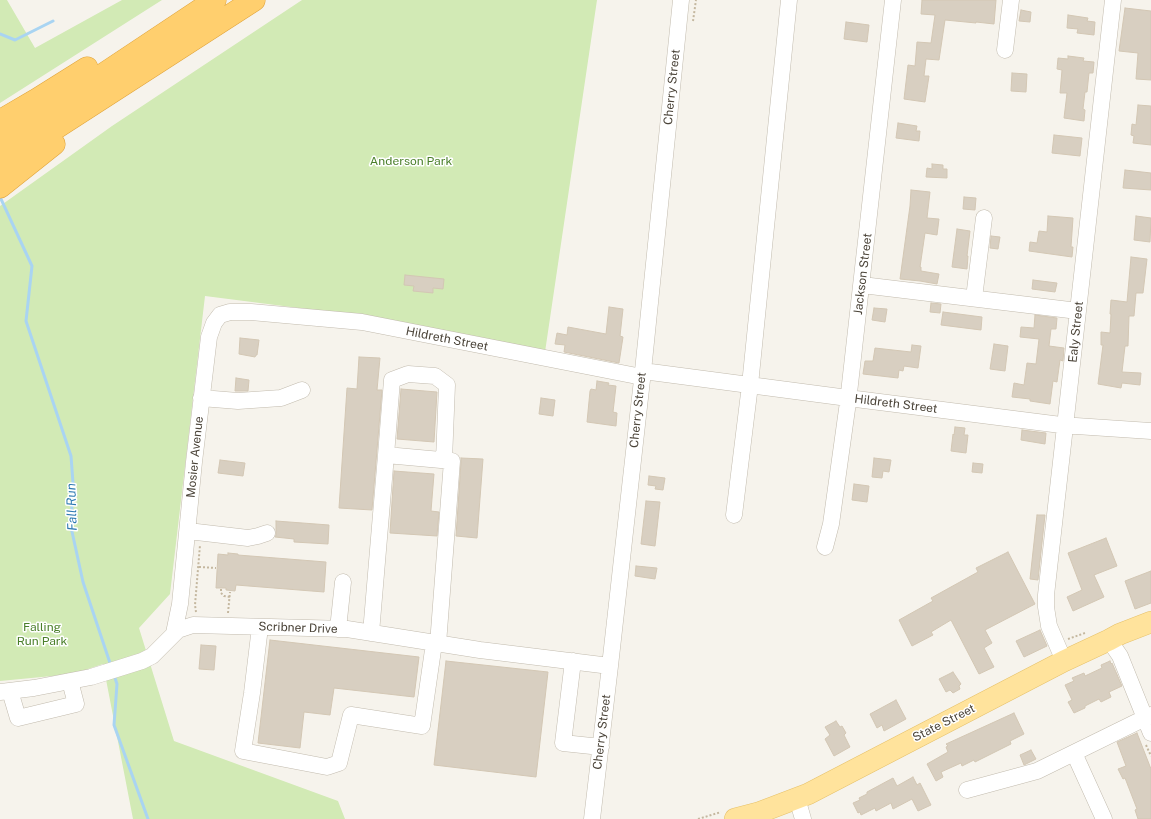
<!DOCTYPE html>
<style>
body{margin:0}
canvas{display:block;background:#f6f3ec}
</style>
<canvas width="1151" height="819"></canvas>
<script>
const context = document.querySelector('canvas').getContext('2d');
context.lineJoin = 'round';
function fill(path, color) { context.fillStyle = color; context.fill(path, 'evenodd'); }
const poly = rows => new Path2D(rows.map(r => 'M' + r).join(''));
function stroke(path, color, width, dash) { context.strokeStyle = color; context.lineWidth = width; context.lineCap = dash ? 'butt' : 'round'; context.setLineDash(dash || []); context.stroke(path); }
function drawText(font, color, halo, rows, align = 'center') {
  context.font = font + ' "Public Sans",sans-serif'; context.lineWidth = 3; context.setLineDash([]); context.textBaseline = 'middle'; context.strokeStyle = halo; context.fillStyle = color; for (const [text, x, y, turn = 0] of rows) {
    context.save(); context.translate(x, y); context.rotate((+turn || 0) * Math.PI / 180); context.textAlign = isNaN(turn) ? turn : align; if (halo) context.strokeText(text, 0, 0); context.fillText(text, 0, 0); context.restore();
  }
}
fill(poly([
 [0,0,7,0,35,48,122,0,162,0,0,103],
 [302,0,597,0,545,352,393,320,205,296,170,594,139,628,174,741,338,801,345,819,133,819,103,664,73,674,0,681,0,206,112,126]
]), '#d2eab5');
stroke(poly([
 [0,34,15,40,53,21],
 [0,197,32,266,26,321,71,456,73,483,71,527,83,582,111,666],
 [114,675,117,684,114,725,148,819]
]), '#a9d4f2', 3);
const building = poly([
 [922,0,996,0,994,24,976,22,976,23,945,20,939,60,926,59,924,76,929,76,925,102,904,99,908,65,915,66,917,42,931,43,935,15,921,14,922,0],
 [1125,8,1151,11,1151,80,1136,79,1138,53,1119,51,1125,8],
 [1021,10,1031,12,1030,22,1019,21,1021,10],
 [1068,15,1088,18,1087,21,1095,22,1094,35,1077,33,1078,29,1067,28,1068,15],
 [846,22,869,25,867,42,844,39,846,22],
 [1068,56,1084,58,1083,61,1094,62,1093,73,1089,73,1087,92,1085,92,1083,109,1085,110,1084,121,1064,118,1067,93,1060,93,1062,70,1057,69,1058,58,1068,59,1068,56],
 [1012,73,1027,74,1026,92,1011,91,1012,73],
 [1138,105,1151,106,1151,145,1133,143,1134,136,1131,135,1132,124,1136,125,1138,105],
 [898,123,917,126,916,131,920,131,919,141,896,138,898,123],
 [1054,135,1082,138,1080,156,1052,153,1054,135],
 [932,164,943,165,943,169,947,169,947,178,926,177,927,168,932,169,932,164],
 [1125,170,1151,173,1151,190,1123,188,1125,170],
 [911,190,930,192,927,218,939,219,937,235,925,233,920,267,921,267,921,271,939,274,937,284,920,281,900,279,910,206,911,190],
 [964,197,976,198,975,210,963,209,964,197],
 [1048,216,1073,218,1071,247,1073,247,1072,257,1029,251,1030,242,1037,243,1039,231,1047,232,1048,216],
 [1136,216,1151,218,1150,242,1134,240,1136,216],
 [957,229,970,231,967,256,968,256,967,269,952,267,957,229],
 [991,236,1000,237,998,249,990,248,991,236],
 [1131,257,1147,259,1143,293,1136,293,1134,316,1129,316,1128,346,1125,346,1122,372,1141,373,1140,385,1122,383,1121,388,1098,384,1103,345,1101,345,1101,332,1110,333,1111,314,1110,314,1111,300,1127,302,1131,257],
 [405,275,444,279,443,289,433,288,433,293,413,291,414,286,404,285,405,275],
 [1033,280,1057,283,1055,292,1032,289,1033,280],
 [931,303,941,304,940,313,930,312,931,303],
 [609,307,623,309,620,336,623,337,619,363,564,352,565,345,555,344,557,333,567,335,568,327,606,334,609,307],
 [874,308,887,309,885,322,872,320,874,308],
 [943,312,982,317,981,330,941,325,943,312],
 [1035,315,1057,318,1056,329,1051,329,1049,346,1064,348,1063,361,1060,360,1057,382,1053,381,1050,404,1030,401,1030,399,1012,397,1014,383,1024,385,1027,363,1036,364,1039,339,1020,337,1021,327,1034,328,1035,315],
 [240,338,259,340,257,355,256,355,255,357,239,354,240,338],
 [994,344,1008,346,1005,371,990,369,994,344],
 [912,345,921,346,918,368,904,366,903,371,899,370,898,378,863,374,865,361,873,361,875,348,911,352,912,345],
 [359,357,380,358,377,390,382,390,372,510,339,508,347,388,357,389,359,357],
 [236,378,249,380,248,391,235,391,236,378],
 [597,381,609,383,608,385,616,386,613,412,617,413,616,426,587,422,590,391,591,389,596,390,597,381],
 [401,389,437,392,434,442,397,439,401,389],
 [541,398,555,400,553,416,539,414,541,398],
 [955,427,965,428,964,435,968,435,966,453,951,451,953,434,954,435,955,427],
 [1022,430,1046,433,1045,444,1021,440,1022,430],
 [461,458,483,459,477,538,456,536,461,462,461,458],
 [874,458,891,460,889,472,883,471,882,478,872,477,874,458],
 [220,460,245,463,243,476,218,473,220,460],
 [973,463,983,464,982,473,972,472,973,463],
 [394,471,434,474,431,511,439,512,437,536,390,533,394,471],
 [649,476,665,478,663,490,655,489,656,486,648,485,649,476],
 [854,484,869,486,867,502,852,500,854,484],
 [646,501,660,502,655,546,641,544,646,501],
 [1037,515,1045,515,1038,580,1030,579,1037,515],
 [276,521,329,525,328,544,294,542,294,539,275,537,276,535,276,521],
 [1106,538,1117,566,1094,575,1104,597,1073,611,1067,597,1082,590,1068,553,1106,538],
 [1008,552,1035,604,985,630,992,643,984,648,994,667,979,674,951,620,931,632,933,635,912,646,899,620,933,601,931,598,978,572,976,568,1008,552],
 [228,553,238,554,238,555,326,562,324,592,236,585,235,591,226,590,226,588,216,588,218,554,228,555,228,553],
 [636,566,657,568,655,579,635,576,636,566],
 [1151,571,1151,603,1135,609,1125,581,1151,571],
 [1040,630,1047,646,1024,657,1016,641,1040,630],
 [270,640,419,657,414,697,334,688,330,715,304,712,300,748,258,743,270,640],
 [201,645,216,646,214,670,199,669,201,645],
 [446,661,548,672,536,777,434,765,446,661],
 [1110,661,1111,664,1112,663,1122,686,1109,692,1111,697,1101,702,1099,699,1085,706,1085,708,1074,713,1068,702,1072,700,1065,685,1074,681,1072,678,1084,673,1085,676,1102,668,1101,665,1110,661],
 [953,672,961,684,959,686,960,689,953,693,950,690,946,692,939,679,953,672],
 [896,700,906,719,884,731,882,725,877,728,870,714,896,700],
 [1014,713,1024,734,1010,741,1011,744,975,762,974,760,962,766,961,763,941,772,943,777,936,781,927,764,948,752,946,747,948,746,946,744,1014,713],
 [836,721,840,727,842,726,846,733,844,735,850,747,834,756,825,739,830,735,825,727,836,721],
 [1137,733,1151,769,1151,819,1138,819,1135,810,1137,809,1125,778,1123,779,1118,769,1126,766,1117,742,1137,733],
 [1031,750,1036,759,1024,765,1020,755,1031,750],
 [913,777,917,785,920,783,931,805,918,811,912,799,893,809,891,803,876,811,875,808,861,815,860,812,858,813,853,803,860,800,859,798,867,794,867,792,893,778,897,786,913,777]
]);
fill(building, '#d8cfc1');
stroke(building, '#d3c7b4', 1);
const minor = poly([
 [1005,50,1011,0],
 [862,285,1078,311],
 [974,298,984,218],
 [643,371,848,398,1061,425,1151,431],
 [201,398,238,401,281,398,302,390],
 [386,455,392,380,408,374,435,376,447,385,444,460],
 [734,515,750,385,789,0],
 [188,531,248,538,258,536,267,533],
 [825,547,831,524,848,402,893,0],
 [260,627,252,693,243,751,327,767,339,763,351,715,422,726,434,643],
 [338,629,343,582],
 [174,633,180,604,194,462,209,337,214,323,220,315,230,312,251,312,362,322,642,377],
 [371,633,386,455,452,461,438,644],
 [1109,640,1120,656,1151,733],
 [573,661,563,743,601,747],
 [1064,661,1049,626,1046,607,1046,595,1113,0],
 [10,691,18,718,76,704,70,681],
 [0,692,34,688,91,677,142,661,152,656,178,630,193,625,347,629,480,650,610,666],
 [1074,753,1104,819],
 [967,790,1037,771,1151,715],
 [797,798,803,819],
 [592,819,610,666,643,371,681,0]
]);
const major = poly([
 [735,819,758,813,808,794,1064,661,1109,640,1120,634,1151,622]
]);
const highway = poly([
 [0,121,36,100,87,68],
 [0,143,215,0],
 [0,164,254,0],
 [0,187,54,144]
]);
stroke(minor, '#c2bbae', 17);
stroke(major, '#e6c16a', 22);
stroke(highway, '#e0a43c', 23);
stroke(poly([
 [693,21,696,0],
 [199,567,216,568],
 [221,589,221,593,224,596,230,597],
 [196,612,195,605,200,545],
 [228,613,230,592],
 [1068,639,1085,633],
 [1146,745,1151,756],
 [698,819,721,812]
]), '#c4b79f', 2, [2, 2]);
stroke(minor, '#fff', 16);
stroke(major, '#ffe39c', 21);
stroke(highway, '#ffcf6e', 22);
drawText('12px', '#4b4439', '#fff', [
 ["Cherry Street",672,87,-84],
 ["Jackson Street",863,274,-83],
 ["Ealy Street",1076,332,-84],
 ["Hildreth Street",447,339,11],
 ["Hildreth Street",896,404,7],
 ["Cherry Street",638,410,-84],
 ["Mosier Avenue",195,457,-84],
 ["Scribner Drive",298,628,2],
 ["State Street",944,723,-27],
 ["Cherry Street",602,732,-83]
]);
drawText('12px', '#4a7f2a', '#fff', [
 ["Anderson Park",411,161],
 ["Falling",42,627],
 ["Run Park",42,641]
]);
drawText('italic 13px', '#2e7ab2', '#fff', [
 ["Fall Run",72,507,-92]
]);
</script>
